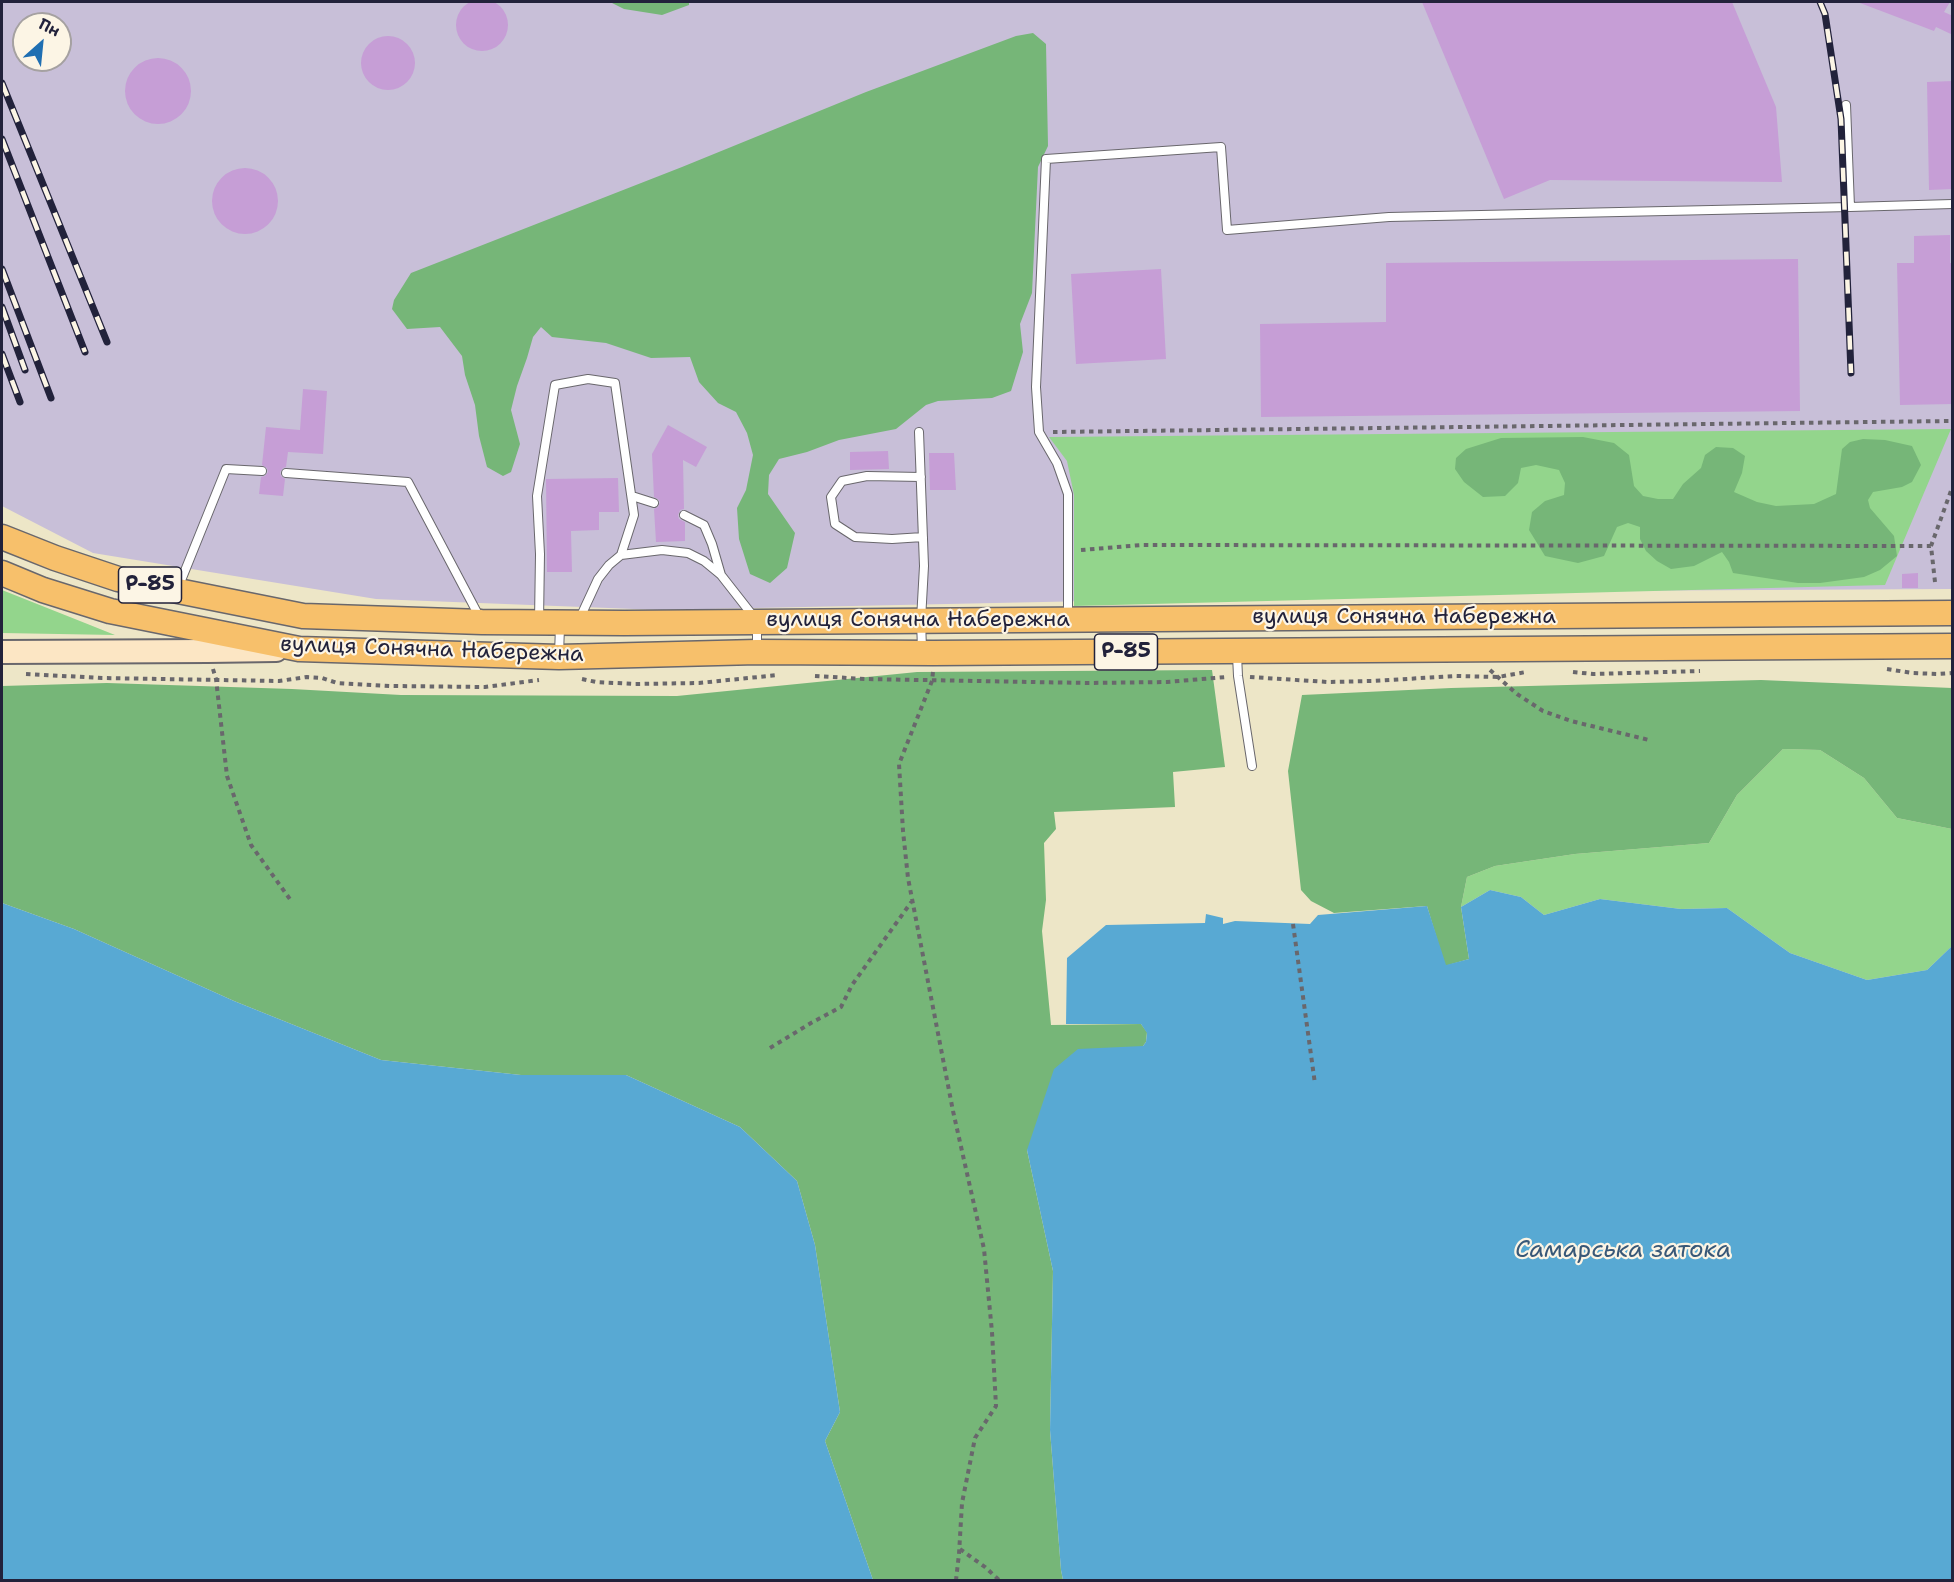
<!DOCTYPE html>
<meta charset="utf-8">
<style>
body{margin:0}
#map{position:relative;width:1954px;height:1582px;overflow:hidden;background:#ede6c7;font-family:"Shantell Sans",sans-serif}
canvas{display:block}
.frame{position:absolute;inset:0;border:3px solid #22223b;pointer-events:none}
.north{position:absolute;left:12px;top:12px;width:60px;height:60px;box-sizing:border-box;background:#fcf5e5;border:2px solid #a5a1a1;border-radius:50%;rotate:27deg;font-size:16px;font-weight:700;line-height:24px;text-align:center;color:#22223b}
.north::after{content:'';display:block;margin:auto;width:21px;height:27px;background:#1f6fb2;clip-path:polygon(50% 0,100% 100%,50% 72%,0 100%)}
</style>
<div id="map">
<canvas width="1954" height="1582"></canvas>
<div class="frame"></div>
<div class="north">Пн</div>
</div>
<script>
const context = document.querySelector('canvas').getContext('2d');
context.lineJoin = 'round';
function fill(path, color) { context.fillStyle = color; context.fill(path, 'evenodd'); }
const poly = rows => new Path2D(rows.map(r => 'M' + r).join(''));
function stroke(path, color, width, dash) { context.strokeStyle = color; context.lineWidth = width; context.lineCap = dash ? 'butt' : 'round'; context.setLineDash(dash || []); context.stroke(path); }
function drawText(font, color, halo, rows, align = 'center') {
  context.font = font + ' "Shantell Sans",sans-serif'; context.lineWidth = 4.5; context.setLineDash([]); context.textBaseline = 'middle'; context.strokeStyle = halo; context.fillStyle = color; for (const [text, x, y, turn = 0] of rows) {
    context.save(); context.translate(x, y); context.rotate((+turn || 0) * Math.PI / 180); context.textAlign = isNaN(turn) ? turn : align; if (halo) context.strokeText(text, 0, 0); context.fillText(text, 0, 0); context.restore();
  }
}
fill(poly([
 [2,2,1952,2,1952,589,1570,591,660,610,376,599,93,553,2,506],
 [24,24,60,24,60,60,24,60]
]), '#c8bfd8');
fill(poly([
 [1951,429,1885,585,1074,606,1074,495,1067,461,1049,437],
 [2,590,90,625,115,635,2,633],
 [1783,749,1820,750,1864,778,1897,818,1952,829,1952,946,1927,970,1867,980,1790,953,1727,908,1681,909,1600,899,1544,915,1521,897,1490,890,1461,907,1467,877,1495,866,1575,854,1709,843,1737,795]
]), '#93d58c');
fill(poly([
 [610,2,689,2,689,5,662,15,624,9],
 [1033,33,1046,44,1048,146,1038,167,1032,293,1020,324,1023,352,1011,391,992,398,938,401,926,405,896,429,839,440,807,452,779,459,769,475,768,494,795,533,787,568,770,583,750,574,739,539,737,508,746,490,753,455,747,433,736,412,718,403,699,382,690,357,651,358,606,343,552,337,541,327,533,337,527,358,517,386,511,410,520,444,511,472,503,476,487,467,479,436,475,405,465,375,462,356,440,327,407,329,392,309,394,300,411,273,682,167,866,92,1016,36],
 [1583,437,1614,443,1629,455,1634,486,1643,496,1658,499,1673,499,1683,484,1701,468,1705,455,1716,447,1733,448,1745,456,1742,473,1734,492,1757,502,1776,506,1814,504,1836,494,1842,449,1850,442,1863,439,1885,440,1912,446,1921,465,1912,482,1902,487,1873,492,1868,500,1870,508,1894,536,1897,556,1880,570,1864,577,1820,583,1798,583,1733,573,1729,562,1722,552,1694,566,1671,569,1657,561,1646,551,1640,539,1640,527,1628,523,1617,527,1604,556,1578,563,1545,556,1529,530,1532,512,1545,501,1564,495,1565,483,1559,470,1536,465,1521,468,1518,483,1505,496,1483,497,1464,482,1455,469,1456,458,1466,449,1501,438],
 [1212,670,1225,767,1173,772,1175,807,1054,812,1056,829,1044,843,1046,900,1042,931,1051,1025,1141,1024,1147,1032,1146,1042,1143,1046,1027,1150,1053,1271,1050,1430,1061,1570,1063,1580,873,1580,825,1441,840,1412,815,1245,797,1181,740,1127,626,1075,521,1075,381,1060,234,1001,74,929,2,903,2,686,107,683,292,689,401,695,677,696,917,672],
 [1761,680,1952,688,1952,829,1897,818,1864,778,1820,750,1783,749,1737,795,1709,843,1575,854,1495,866,1467,877,1461,907,1469,959,1445,966,1427,906,1334,913,1311,901,1301,890,1288,771,1302,695,1451,688]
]), '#76b678');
fill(poly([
 [1490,890,1521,897,1544,915,1600,899,1681,909,1727,908,1790,953,1867,980,1927,970,1952,946,1952,1580,1063,1580,1061,1570,1050,1430,1053,1271,1027,1150,1054,1069,1078,1049,1143,1046,1146,1042,1147,1033,1141,1024,1066,1024,1067,958,1106,925,1205,923,1206,914,1223,918,1223,924,1235,921,1310,924,1318,915,1427,906,1446,965,1469,959,1461,907],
 [2,903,74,929,234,1001,381,1060,521,1075,626,1075,740,1127,797,1181,815,1245,840,1412,825,1441,873,1580,2,1580]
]), '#58a9d3');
fill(poly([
 '456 25a26 26 0 1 1 52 0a26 26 0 1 1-52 0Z',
 [1422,2,1732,2,1776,107,1782,182,1550,180,1504,199],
 [1861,2,1950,2,1944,12,1953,16,1953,35,1936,27,1934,31,1860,3],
 '361 63a27 27 0 1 1 54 0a27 27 0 1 1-54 0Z',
 '125 91a33 33 0 1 1 66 0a33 33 0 1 1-66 0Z',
 [1953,81,1953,189,1929,190,1927,82],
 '212 201a33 33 0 1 1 66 0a33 33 0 1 1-66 0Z',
 [1950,235,1950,263,1953,263,1953,404,1900,405,1897,263,1914,263,1914,236],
 [1798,259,1800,411,1261,417,1260,324,1386,322,1386,263],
 [1161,269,1166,359,1076,364,1071,274],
 [303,389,327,391,323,454,288,452,286,467,283,468,280,472,281,476,285,479,283,496,259,494,261,477,265,476,268,472,267,468,262,465,266,427,300,430],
 [668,425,707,447,696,467,683,460,684,509,680,510,678,515,679,519,685,522,685,541,656,542,654,509,658,507,660,502,658,499,654,497,652,454],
 [888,451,889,469,850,470,850,452],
 [929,453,954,453,956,490,930,490],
 [618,478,619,512,599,512,599,530,571,531,572,572,547,572,546,479],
 [1918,573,1918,588,1902,588,1902,574]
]), '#c69ed6');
const service = poly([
 [1846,105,1850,207,1952,204],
 [919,432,924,566,921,620,922,649],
 [286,473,408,482,480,618],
 [921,477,867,476,842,481,831,497,835,524,855,537,892,539,923,537],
 [632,496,654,503],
 [684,515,704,525,712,544,721,575],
 [178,588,226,469,262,471],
 [1068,618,1068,494,1057,463,1039,432,1036,387,1046,159,1221,147,1227,230,1389,217,1850,207],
 [579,620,598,579,609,565,621,555,662,550,688,553,704,561,721,575,757,621,757,650],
 [539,621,540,554,537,496,555,385,588,379,615,383,634,515,621,555],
 [559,654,560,627],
 [1237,655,1238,676,1252,766]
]);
const secondary = poly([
 [2,652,208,651,276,650]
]);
const primary = poly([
 [2,537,55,558,118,579,303,616,482,622,624,623,1952,613],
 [2,573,43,590,110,611,299,649,559,657,757,652,933,653,1952,646]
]);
stroke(service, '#69676c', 10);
stroke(secondary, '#69676c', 26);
stroke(primary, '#69676c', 27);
stroke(poly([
 [1053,432,1952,421],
 [1081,550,1142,545,1931,546],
 [1935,582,1931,546,1952,488],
 [213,669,216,679,227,776,251,845,292,902],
 [1887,669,1912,673,1938,674,1952,673],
 [1490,670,1517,694,1543,711,1571,721,1649,740],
 [933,672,932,681,899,764,903,831,908,878,953,1111,984,1249,992,1332,996,1406,975,1438,962,1503,959,1554,956,1580],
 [1573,672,1593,674,1700,671],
 [26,674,102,678,279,681,307,677,322,678,337,683,391,686,485,687,539,680],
 [815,676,865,679,1088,683,1167,682,1227,677],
 [1250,677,1328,682,1372,681,1456,676,1498,677,1526,672],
 [582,679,596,682,635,684,699,683,778,675],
 [1293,924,1315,1084],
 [770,1048,811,1023,841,1007,852,985,912,901],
 [960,1549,985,1567,999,1580]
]), '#69676c', 4, [4.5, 4.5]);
stroke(service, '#fff', 8);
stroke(secondary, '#fce6c4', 22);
stroke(primary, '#f7c06b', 24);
const rail = poly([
 [1820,2,1825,14,1841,119,1851,373],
 [2,83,107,342],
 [2,139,85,352],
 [2,269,51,398],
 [2,307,25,370],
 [2,354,20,402]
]);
stroke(rail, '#22223b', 7);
stroke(rail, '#fcf5e5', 4.5, [14]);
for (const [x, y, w] of [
 [150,585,63],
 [1126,652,63]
]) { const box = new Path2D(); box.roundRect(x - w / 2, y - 18, w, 36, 4.5); context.fillStyle = '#fcf5e5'; context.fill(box); stroke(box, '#22223b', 1.5); }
drawText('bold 21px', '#22223b', null, [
 ["Р-85",150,585],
 ["Р-85",1126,652]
]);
drawText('22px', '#22223b', '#fcf5e5', [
 ["вулиця Сонячна Набережна",1404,617],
 ["вулиця Сонячна Набережна",918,620],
 ["вулиця Сонячна Набережна",432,650,2]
]);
drawText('italic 24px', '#385878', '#fcf5e5', [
 ["Самарська затока",1623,1251]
]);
</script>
